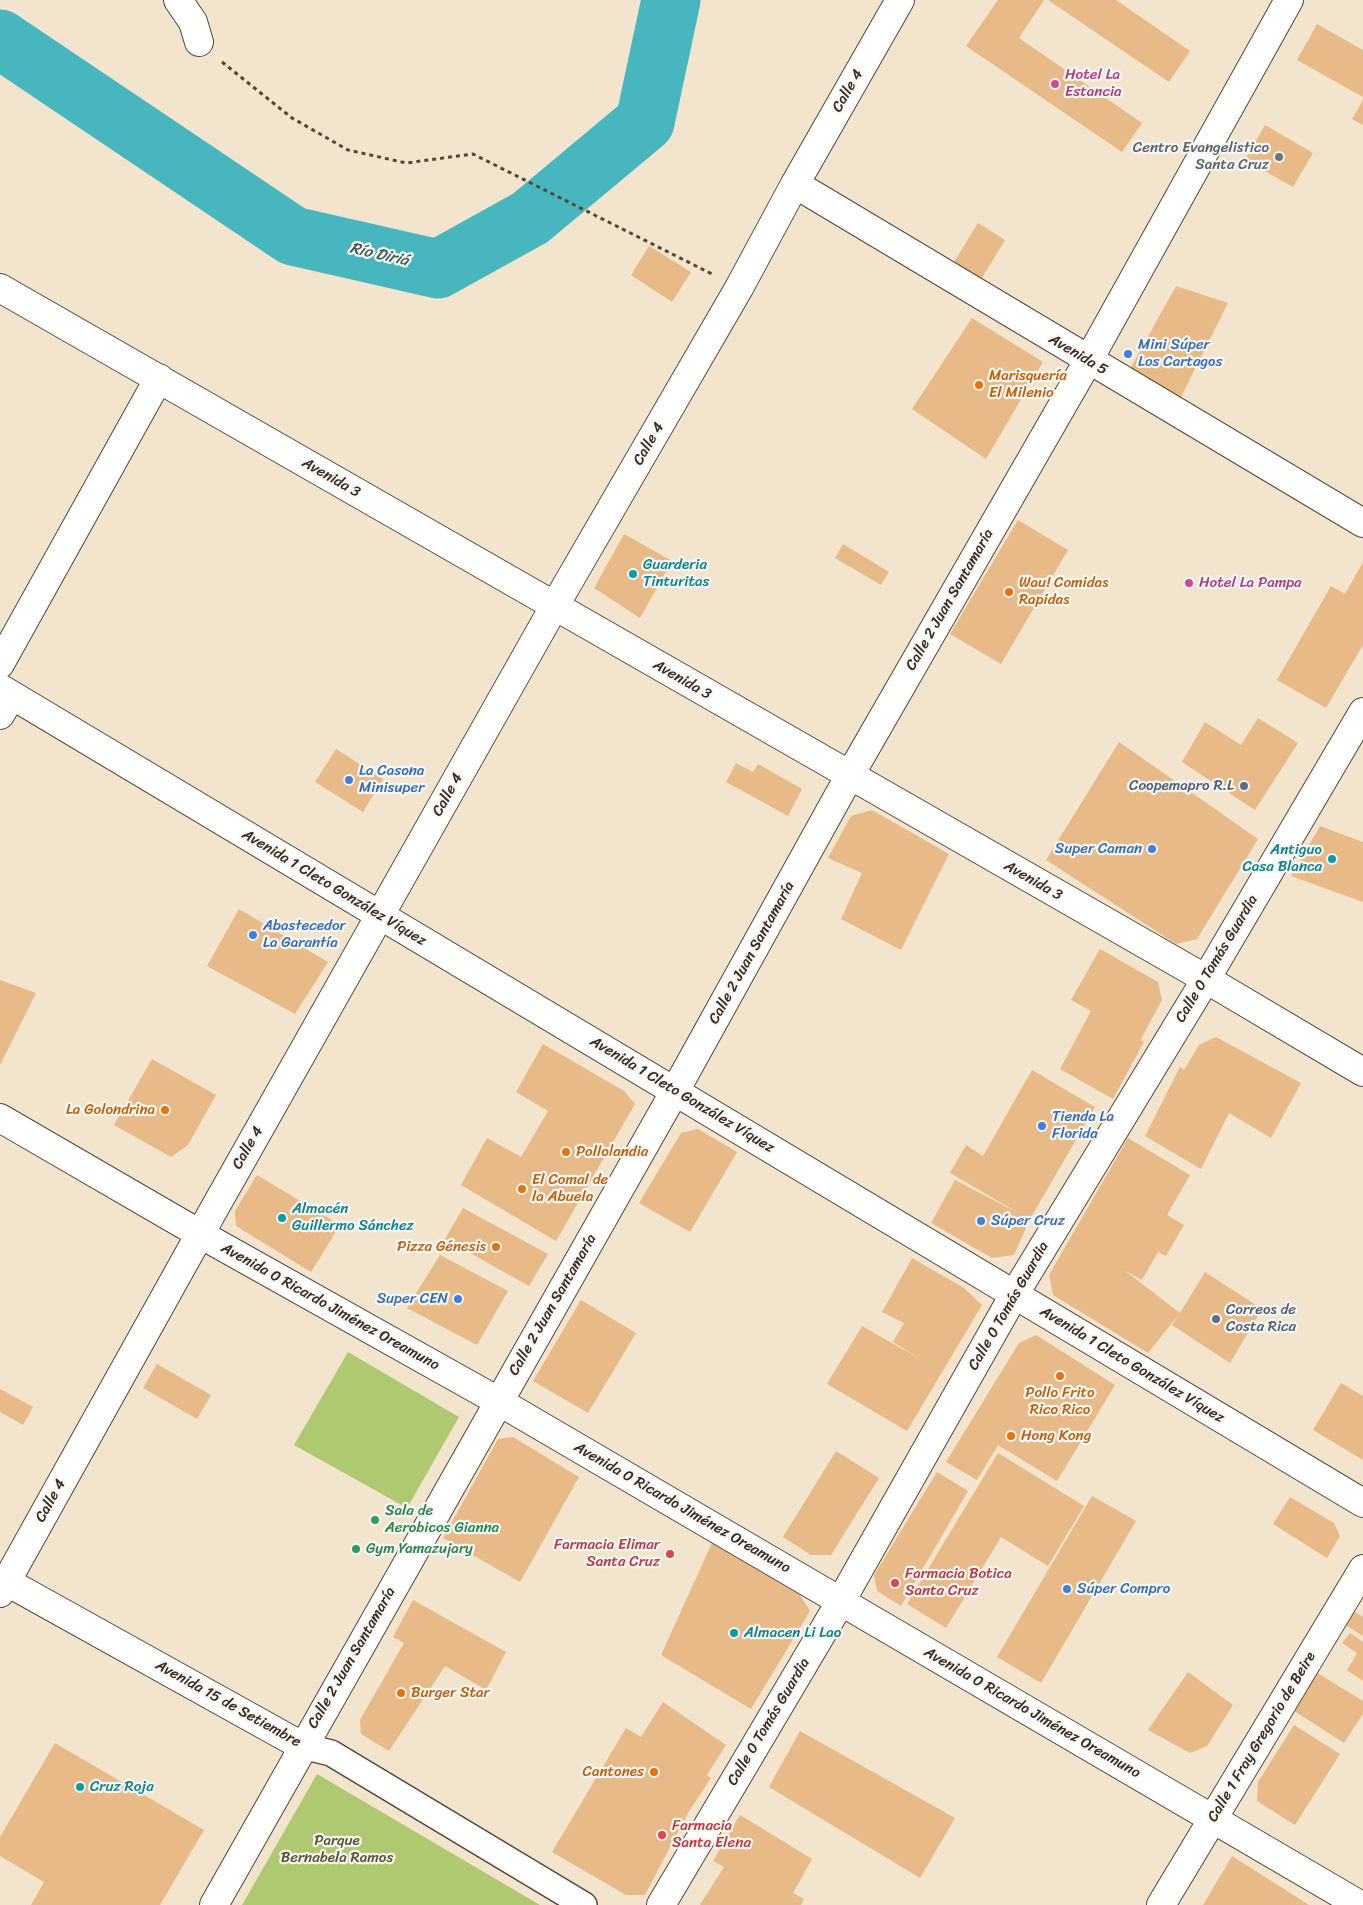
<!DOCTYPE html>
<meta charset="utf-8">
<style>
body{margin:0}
canvas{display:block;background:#f3e4cd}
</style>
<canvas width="1363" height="1905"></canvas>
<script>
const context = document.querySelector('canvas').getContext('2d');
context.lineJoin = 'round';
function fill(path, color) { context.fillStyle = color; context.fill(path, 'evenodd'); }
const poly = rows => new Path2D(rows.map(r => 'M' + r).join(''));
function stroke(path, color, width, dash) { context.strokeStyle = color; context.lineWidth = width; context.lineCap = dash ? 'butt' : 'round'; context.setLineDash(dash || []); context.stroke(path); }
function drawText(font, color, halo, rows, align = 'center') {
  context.font = font + ' Sriracha,sans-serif'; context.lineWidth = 4.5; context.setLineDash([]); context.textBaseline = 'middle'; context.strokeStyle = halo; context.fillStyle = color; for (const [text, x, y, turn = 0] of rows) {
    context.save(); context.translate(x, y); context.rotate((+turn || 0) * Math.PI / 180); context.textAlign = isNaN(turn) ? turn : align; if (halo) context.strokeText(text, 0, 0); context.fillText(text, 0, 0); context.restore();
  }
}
fill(poly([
 [348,1352,459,1417,407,1508,294,1445],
 [317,1774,540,1905,242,1905]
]), '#aec96f');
stroke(poly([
 [0,39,293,236,438,269,530,218,645,122,671,0]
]), '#47b6be', 59);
fill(poly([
 [998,0,1044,0,1019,38,1142,123,1122,152,966,46],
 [1048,0,1116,0,1190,51,1169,82],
 [1317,24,1363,50,1363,97,1297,60],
 [1363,100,1363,125,1352,119],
 [1265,125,1313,153,1293,187,1245,160],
 [978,223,1005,240,980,281,954,262],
 [649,246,691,272,672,302,631,275],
 [1176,286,1228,303,1179,401,1130,369],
 [972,318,1043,362,986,459,912,409],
 [1018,520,1068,550,1001,664,950,634],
 [624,534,672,561,640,618,594,588],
 [843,544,889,572,881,585,835,558],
 [1363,562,1363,645,1326,708,1277,680,1331,586,1345,594],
 [1258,718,1298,743,1255,810,1182,762,1205,722,1241,745],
 [1119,742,1258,839,1197,939,1176,944,1046,860],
 [336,749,383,779,363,812,315,782],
 [736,763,753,772,758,764,802,789,788,816,726,782],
 [872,810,949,854,901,950,841,919,862,873,828,858,851,816],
 [1320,826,1363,842,1363,902,1291,876],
 [239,909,328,962,295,1014,207,966],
 [1100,949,1158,982,1162,1000,1141,1039,1144,1042,1113,1099,1060,1069,1091,1011,1071,1000],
 [0,980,36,993,0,1065],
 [1216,1037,1301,1083,1271,1138,1229,1113,1201,1169,1145,1136,1180,1067,1184,1070,1199,1045],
 [543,1044,624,1091,635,1104,556,1241,461,1185,487,1138,521,1157,548,1111,516,1092],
 [152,1059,216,1095,188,1145,171,1157,114,1125],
 [1032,1070,1095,1107,1030,1219,1014,1255,992,1258,931,1223,955,1180,1022,1215,950,1173,966,1145,983,1156],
 [698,1129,737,1152,690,1232,639,1203,681,1133],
 [1128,1138,1190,1175,1167,1215,1184,1225,1166,1256,1158,1252,1142,1280,1124,1270,1180,1313,1205,1272,1262,1309,1230,1363,1172,1325,1180,1313,1148,1353,1053,1295,1049,1275],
 [257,1175,340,1225,311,1272,236,1226,235,1211],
 [463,1208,548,1254,529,1286,445,1239],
 [440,1255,508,1291,477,1345,407,1308],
 [912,1258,964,1288,982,1305,907,1431,827,1384,862,1326,920,1359,893,1342,904,1323,882,1312],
 [581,1300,636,1333,588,1413,533,1381],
 [1036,1335,1115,1385,1057,1481,998,1445,977,1480,946,1462,1019,1343],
 [157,1364,211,1395,197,1419,143,1388],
 [1341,1383,1363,1396,1363,1460,1313,1430],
 [0,1389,33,1407,23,1425,0,1412],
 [513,1437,579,1477,520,1582,443,1538,498,1439],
 [836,1451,879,1478,831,1555,811,1555,783,1537],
 [998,1453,1084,1506,1048,1566,1001,1537,946,1628,907,1604],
 [937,1472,968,1491,901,1606,877,1591,874,1575],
 [1092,1496,1136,1521,1041,1683,997,1657],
 [1290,1497,1334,1523,1340,1536,1327,1558,1273,1524],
 [712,1543,800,1595,810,1611,751,1709,661,1655],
 [413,1600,506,1652,486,1690,445,1666,389,1751,361,1734,360,1720,404,1643,393,1637],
 [1352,1610,1363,1617,1363,1636,1344,1624],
 [1350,1633,1363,1642,1363,1681,1347,1670,1357,1653,1342,1643],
 [1314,1671,1363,1701,1363,1714,1344,1743,1291,1709],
 [1188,1672,1233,1705,1207,1746,1190,1753,1148,1730],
 [663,1702,726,1745,707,1775,711,1778,688,1813,645,1895,626,1895,552,1852,626,1728,641,1737],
 [1294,1725,1340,1754,1295,1825,1257,1801,1258,1782],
 [800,1731,955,1818,920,1878,769,1787],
 [55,1743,204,1830,160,1905,31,1905,44,1882,0,1856,0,1837],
 [740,1815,812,1859,793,1893,804,1899,801,1905,700,1905,724,1867,713,1861],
 [1232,1856,1309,1905,1203,1905]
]), '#e7ba88');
const pedestrian = poly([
 [302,1746,331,1753,584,1905]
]);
const minor = poly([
 [178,0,193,22,199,42],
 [795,184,1363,523],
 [0,288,1206,979,1363,1072],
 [0,664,159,378],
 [0,688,1363,1503],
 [0,715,12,695],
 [0,1118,200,1234,498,1401,1360,1905],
 [0,1578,302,1746],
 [0,1593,200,1234,554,607,739,288,795,184,900,0],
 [214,1905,675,1091,850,775,1088,361,1289,0]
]);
const tertiary = poly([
 [661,1905,841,1601,1014,1295,1206,979,1363,712],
 [1161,1905,1363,1569]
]);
stroke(pedestrian, '#574638', 28);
stroke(minor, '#574638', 30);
stroke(tertiary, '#574638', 30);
stroke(poly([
 [222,62,292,118,348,150,406,163,473,154,712,274]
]), '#574638', 3, [4, 4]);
stroke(pedestrian, '#fff', 25);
stroke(minor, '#fff', 28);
stroke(tertiary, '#fff', 28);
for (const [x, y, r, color] of [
 [1055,84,5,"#d1479c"],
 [1279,157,5,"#6b7280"],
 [1128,354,5,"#3f7fe0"],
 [979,385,5,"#e8710a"],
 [633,574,5,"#0f9aa8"],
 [1189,583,5,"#d1479c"],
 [1009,592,5,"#e8710a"],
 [349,780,5,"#3f7fe0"],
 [1244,786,5,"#5c6f8a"],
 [1152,849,5,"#3f7fe0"],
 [1332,859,5,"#0f9aa8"],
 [253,935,5,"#3f7fe0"],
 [165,1110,5,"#e8710a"],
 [1042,1126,5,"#3f7fe0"],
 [566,1152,5,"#e8710a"],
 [522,1189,5,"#e8710a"],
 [282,1218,5,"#0f9aa8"],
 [981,1221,5,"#3f7fe0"],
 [496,1247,5,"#e8710a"],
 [458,1299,5,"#3f7fe0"],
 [1216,1319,5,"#5c6f8a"],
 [1060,1376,5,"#e8710a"],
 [1011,1436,5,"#e8710a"],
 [375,1520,5,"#2e9e5b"],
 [356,1549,5,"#2e9e5b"],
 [670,1554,5,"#e0444e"],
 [895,1583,5,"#e0444e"],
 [1067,1589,5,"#3f7fe0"],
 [734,1633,5,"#0f9aa8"],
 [401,1693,5,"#e8710a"],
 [654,1772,5,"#e8710a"],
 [80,1787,5,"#0f9aa8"],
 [662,1835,5,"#e0444e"]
]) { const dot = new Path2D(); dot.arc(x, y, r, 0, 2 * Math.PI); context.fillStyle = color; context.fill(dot); stroke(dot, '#f6f6f2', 2); }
drawText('15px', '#b23c85', '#f6f6f2', [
 ["Hotel La",1065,75],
 ["Estancia",1065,92],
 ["Hotel La Pampa",1199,583]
], 'left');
drawText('15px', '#3b2a1e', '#f6f6f2', [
 ["Calle 4",848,91,-60],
 ["Avenida 5",1078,355,31],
 ["Calle 4",649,444,-60],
 ["Avenida 3",331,478,30],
 ["Calle 2 Juan Santamaría",950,600,-60],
 ["Avenida 3",682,680,30],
 ["Calle 4",448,795,-61],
 ["Avenida 3",1033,881,30],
 ["Avenida 1 Cleto González Víquez",334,888,31],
 ["Calle 2 Juan Santamaría",752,953,-61],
 ["Calle 0 Tomás Guardia",1217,959,-59],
 ["Avenida 1 Cleto González Víquez",682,1095,31],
 ["Calle 4",248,1148,-60],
 ["Calle 2 Juan Santamaría",553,1305,-60],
 ["Calle 0 Tomás Guardia",1009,1306,-60],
 ["Avenida 0 Ricardo Jiménez Oreamuno",330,1307,29],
 ["Avenida 1 Cleto González Víquez",1132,1365,31],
 ["Calle 4",51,1501,-61],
 ["Avenida 0 Ricardo Jiménez Oreamuno",682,1508,30],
 ["Calle 2 Juan Santamaría",352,1658,-60],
 ["Avenida 15 de Setiembre",228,1704,29],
 ["Avenida 0 Ricardo Jiménez Oreamuno",1032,1713,30],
 ["Calle 0 Tomás Guardia",769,1722,-59],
 ["Calle 1 Fray Gregorio de Beire",1262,1737,-59]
]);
drawText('15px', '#5b616d', '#f6f6f2', [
 ["Centro Evangelistico",1269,148],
 ["Santa Cruz",1269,165]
], 'right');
drawText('15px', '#366cbe', '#f6f6f2', [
 ["Mini Súper",1138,345],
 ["Los Cartagos",1138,362],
 ["La Casona",359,771],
 ["Minisuper",359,788],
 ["Super Caman",1142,849,"right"],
 ["Abastecedor",263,926],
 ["La Garantía",263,943],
 ["Tienda La",1052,1117],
 ["Florida",1052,1134],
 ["Súper Cruz",991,1221],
 ["Super CEN",448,1299,"right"],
 ["Súper Compro",1077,1589]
], 'left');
drawText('15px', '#c56008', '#f6f6f2', [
 ["Marisquería",989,376],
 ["El Milenio",989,393],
 ["Wau! Comidas",1019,583],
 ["Rapidas",1019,600],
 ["La Golondrina",155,1110,"right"],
 ["Pollolandia",576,1152],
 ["El Comal de",532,1180],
 ["la Abuela",532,1197],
 ["Pizza Génesis",486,1247,"right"],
 ["Pollo Frito",1060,1393,"center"],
 ["Rico Rico",1060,1410,"center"],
 ["Hong Kong",1021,1436],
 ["Burger Star",411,1693],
 ["Cantones",644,1772,"right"]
], 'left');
drawText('15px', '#0d838f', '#f6f6f2', [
 ["Guarderia",643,565],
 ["Tinturitas",643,582],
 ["Antiguo",1322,850,"right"],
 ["Casa Blanca",1322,867,"right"],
 ["Almacén",292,1209],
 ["Guillermo Sánchez",292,1226],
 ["Almacen Li Lao",744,1633],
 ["Cruz Roja",90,1787]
], 'left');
drawText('15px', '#4e5e75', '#f6f6f2', [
 ["Coopemapro R.L",1234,786],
 ["Correos de",1226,1310,"left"],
 ["Costa Rica",1226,1327,"left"]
], 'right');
drawText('15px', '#27864d', '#f6f6f2', [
 ["Sala de",385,1511],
 ["Aerobicos Gianna",385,1528],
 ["Gym Yamazujary",366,1549]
], 'left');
drawText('15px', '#be3a42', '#f6f6f2', [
 ["Farmacia Elimar",660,1545,"right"],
 ["Santa Cruz",660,1562,"right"],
 ["Farmacia Botica",905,1574],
 ["Santa Cruz",905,1591],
 ["Farmacia",672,1826],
 ["Santa Elena",672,1843]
], 'left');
drawText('15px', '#585232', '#f6f6f2', [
 ["Parque",337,1841],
 ["Bernabela Ramos",337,1858]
]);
drawText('italic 16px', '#3f5b56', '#f6f6f2', [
 ["Río Diriá",379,255,13]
]);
</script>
